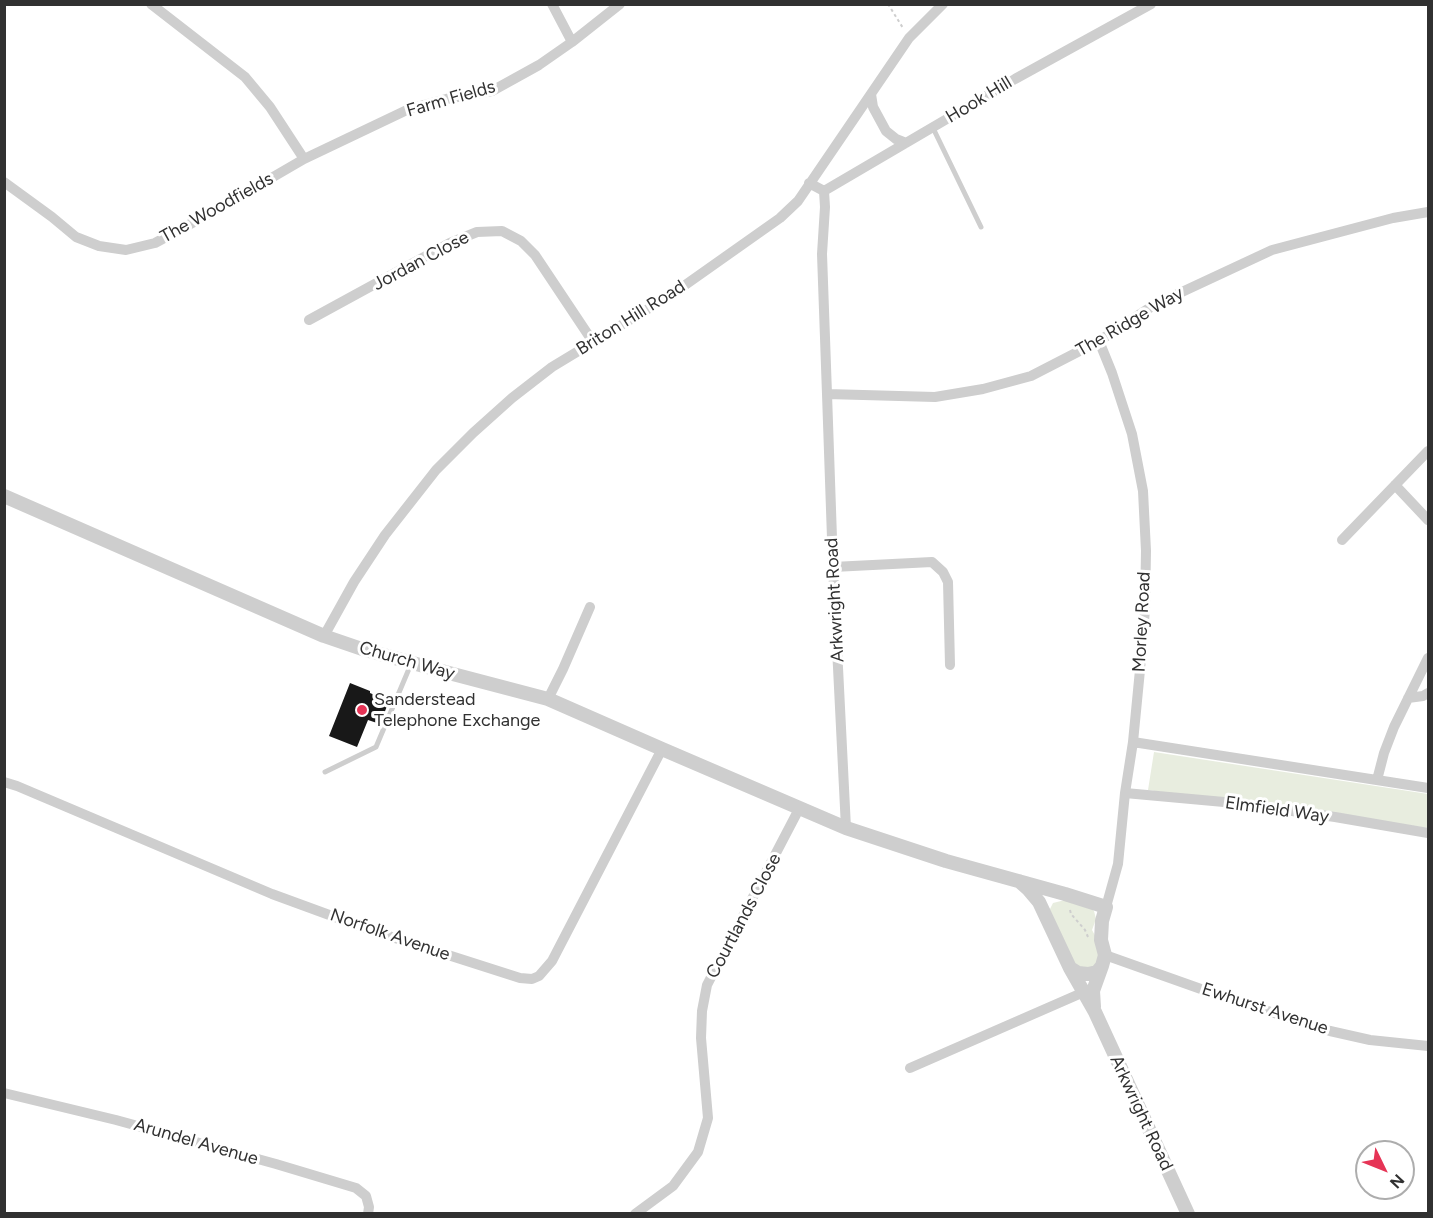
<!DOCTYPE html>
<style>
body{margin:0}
#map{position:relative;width:1433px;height:1218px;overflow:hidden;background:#fff;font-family:Figtree,sans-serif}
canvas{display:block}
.frame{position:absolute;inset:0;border:6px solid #313131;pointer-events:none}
.north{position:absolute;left:1355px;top:1140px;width:60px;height:60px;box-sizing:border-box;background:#fff;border:2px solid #adadad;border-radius:50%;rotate:133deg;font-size:16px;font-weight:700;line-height:24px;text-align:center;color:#313131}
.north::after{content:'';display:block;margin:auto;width:21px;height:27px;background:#e63456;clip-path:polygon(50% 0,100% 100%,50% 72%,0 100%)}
</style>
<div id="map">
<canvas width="1433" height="1218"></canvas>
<div class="frame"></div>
<div class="north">N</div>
</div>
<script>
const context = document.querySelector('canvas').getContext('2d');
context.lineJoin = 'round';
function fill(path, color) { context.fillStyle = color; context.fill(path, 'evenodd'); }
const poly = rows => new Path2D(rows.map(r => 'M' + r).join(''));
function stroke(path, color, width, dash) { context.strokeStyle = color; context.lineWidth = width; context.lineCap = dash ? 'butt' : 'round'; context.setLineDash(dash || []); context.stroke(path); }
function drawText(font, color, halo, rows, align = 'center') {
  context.font = font + ' Figtree,sans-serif'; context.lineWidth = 6; context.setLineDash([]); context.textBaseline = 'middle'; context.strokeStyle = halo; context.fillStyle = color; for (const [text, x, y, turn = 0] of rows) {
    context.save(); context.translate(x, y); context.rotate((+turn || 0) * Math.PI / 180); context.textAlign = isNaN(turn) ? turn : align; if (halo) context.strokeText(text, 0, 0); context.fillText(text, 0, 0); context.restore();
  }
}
fill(poly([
 [1154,752,1428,794,1428,828,1148,790],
 [1069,899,1092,909,1094,911,1096,919,1092,930,1104,952,1096,968,1076,967,1049,911,1053,903]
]), '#e8eddf');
fill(poly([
 [350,683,370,691,370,693,389,701,380,724,368,720,357,747,329,736]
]), '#181818');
stroke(poly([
 [888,4,903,28],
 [1070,910,1071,914,1085,930,1088,937]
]), '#cecece', 2, [3, 3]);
stroke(poly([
 [933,128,981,227],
 [325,772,376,747,411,664]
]), '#cecece', 5);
stroke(poly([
 [151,4,245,77,270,107,304,159],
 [552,4,572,42],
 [871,94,873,107,886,131,896,139,906,143],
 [4,182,52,217,76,237,99,246,126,250,155,243,218,209,304,159,409,109,446,99,492,91,539,65,572,42,620,4],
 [809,183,824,191,1015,79,1151,4],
 [824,191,825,207,822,254,827,394,833,567,846,828],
 [309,320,450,243,477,232,502,231,521,241,535,255,593,342],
 [1099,341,1112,373,1132,434,1143,491,1146,551,1145,609,1140,670,1133,742,1125,793,1118,864,1106,907],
 [827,394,935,397,983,389,1031,376,1099,341,1154,305,1272,250,1393,218,1428,212],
 [1395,485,1428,520],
 [1342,540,1428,451],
 [833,567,932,562,943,572,948,582,950,665],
 [324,636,354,582,385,535,436,470,473,433,512,398,552,367,671,295,780,218,798,201,909,38,943,4],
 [1408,698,1423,696,1428,693],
 [548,699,563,669,590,607],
 [1133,742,1428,788],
 [1377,780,1384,753,1394,727,1428,658],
 [4,782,17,786,272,894,373,931,520,978,532,979,539,976,552,961,662,749],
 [1125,793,1235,803,1335,817,1428,833],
 [1105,955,1215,994,1330,1031,1370,1040,1428,1046],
 [910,1068,1084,992],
 [4,1093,116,1120,276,1164,356,1188,366,1196,369,1207,368,1214],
 [635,1214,673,1186,698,1152,708,1118,701,1038,702,1011,707,985,799,809]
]), '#cecece', 10);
stroke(poly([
 [4,496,324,636,362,649,449,673,548,699,662,749,846,828,946,861,1065,894,1106,907,1102,921,1101,940,1105,955,1102,966,1097,972,1088,974,1078,973,1070,968,1039,902,1028,889,1019,881],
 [1070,968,1095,1012,1188,1214],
 [1094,1007,1093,991,1102,966]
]), '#cecece', 14);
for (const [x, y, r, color] of [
 [362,710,6,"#e63456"]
]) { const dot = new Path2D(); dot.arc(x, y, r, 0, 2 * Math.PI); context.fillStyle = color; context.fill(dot); stroke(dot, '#fff', 2); }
drawText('18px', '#313131', '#fff', [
 ["Farm Fields",451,99,-16],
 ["Hook Hill",979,100,-31],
 ["The Woodfields",217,208,-29],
 ["Jordan Close",421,261,-28],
 ["Briton Hill Road",631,318,-32],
 ["The Ridge Way",1130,322,-30],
 ["Arkwright Road",835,600,-93],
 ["Morley Road",1142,622,-87],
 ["Church Way",407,661,16],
 ["Elmfield Way",1277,810,8],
 ["Courtlands Close",744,916,-62],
 ["Norfolk Avenue",390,935,19],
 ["Ewhurst Avenue",1265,1009,18],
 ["Arkwright Road",1141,1113,65],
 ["Arundel Avenue",196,1142,16]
]);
drawText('18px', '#313131', '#fff', [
 ["Sanderstead",374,700],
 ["Telephone Exchange",374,721]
], 'left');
</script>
